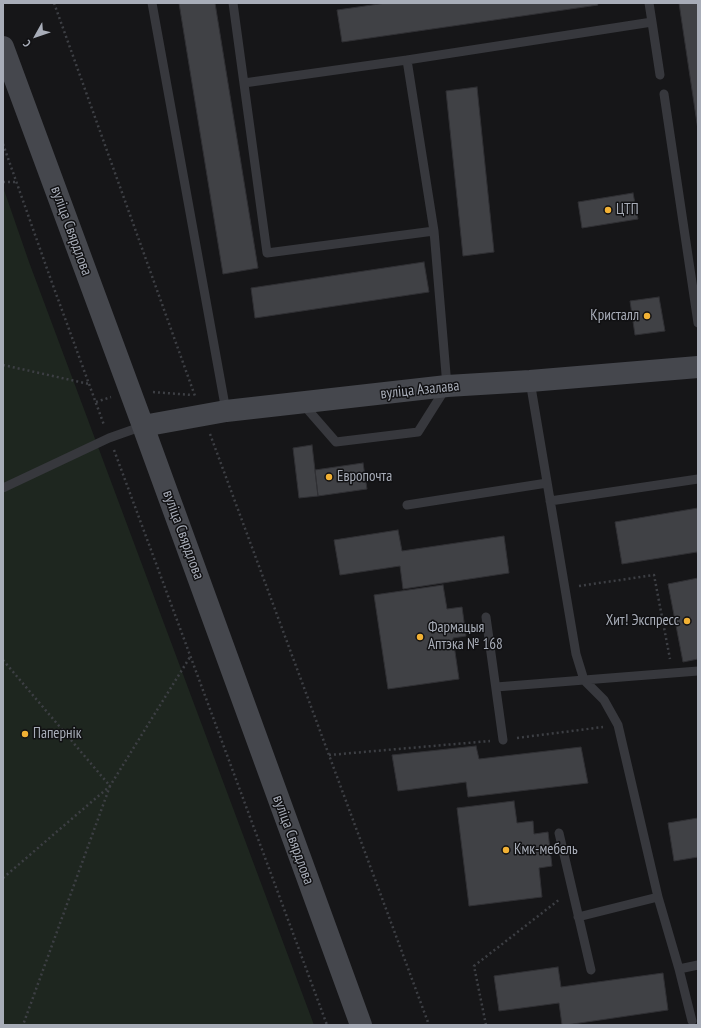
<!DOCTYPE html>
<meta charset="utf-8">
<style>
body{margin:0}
#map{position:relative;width:701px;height:1028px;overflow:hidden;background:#161618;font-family:"PT Sans Narrow",sans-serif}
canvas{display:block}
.frame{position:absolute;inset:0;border:4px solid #a8adb8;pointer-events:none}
.north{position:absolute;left:16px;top:16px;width:40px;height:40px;-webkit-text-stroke:3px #111113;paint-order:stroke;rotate:230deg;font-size:11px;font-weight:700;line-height:16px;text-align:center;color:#a8adb8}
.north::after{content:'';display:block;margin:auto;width:14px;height:18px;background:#a8adb8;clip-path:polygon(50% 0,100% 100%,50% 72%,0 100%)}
</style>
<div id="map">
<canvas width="701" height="1028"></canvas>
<div class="frame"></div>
<div class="north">С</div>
</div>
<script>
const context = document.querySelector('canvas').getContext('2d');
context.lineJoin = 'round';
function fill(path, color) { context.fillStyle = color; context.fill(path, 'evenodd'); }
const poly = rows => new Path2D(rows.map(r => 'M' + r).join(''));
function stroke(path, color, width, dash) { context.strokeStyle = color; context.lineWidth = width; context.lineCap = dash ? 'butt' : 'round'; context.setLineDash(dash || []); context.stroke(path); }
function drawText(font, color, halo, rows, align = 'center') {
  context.font = font + ' "PT Sans Narrow",sans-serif'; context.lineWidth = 3; context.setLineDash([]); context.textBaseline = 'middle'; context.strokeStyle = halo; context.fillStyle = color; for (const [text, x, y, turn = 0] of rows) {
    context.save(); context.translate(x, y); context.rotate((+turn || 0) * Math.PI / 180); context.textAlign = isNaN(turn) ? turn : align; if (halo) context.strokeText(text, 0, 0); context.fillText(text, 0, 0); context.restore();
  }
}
fill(poly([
 [3,187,29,262,314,1025,3,1025]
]), '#1e261f');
const building = poly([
 [179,3,215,3,258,268,223,274,179,3],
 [386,3,597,3,598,5,342,42,337,10,386,3],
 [679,3,698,3,698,130,679,3],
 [477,87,494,252,463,256,446,91,477,87],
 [633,193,638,219,582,228,578,202,633,193],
 [424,262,429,292,255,318,251,288,424,262],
 [659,297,665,331,635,335,630,301,659,297],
 [312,445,318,496,299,498,293,448,312,445],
 [363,463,367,489,318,496,315,470,363,463],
 [698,508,698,558,697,552,622,564,615,522,698,508],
 [398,530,402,551,504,536,509,573,403,589,400,566,340,575,334,540,398,530],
 [698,578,698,659,683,662,668,584,698,578],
 [443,585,447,609,462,607,466,636,453,638,459,679,388,689,374,595,443,585],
 [476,746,479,759,581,747,588,783,468,797,466,782,398,791,392,755,476,746],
 [514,801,517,823,533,821,534,834,548,832,552,866,539,868,542,897,469,906,457,808,514,801],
 [698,818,698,857,674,861,668,823,698,818],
 [558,967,561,987,663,973,668,1010,566,1025,562,1025,559,1003,499,1011,494,976,558,967]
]);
fill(building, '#404145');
stroke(building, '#303034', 1);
stroke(poly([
 [54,3,195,396],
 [3,144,51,280,104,425],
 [3,182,17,182],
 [3,365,89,384],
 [153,392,192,395],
 [96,402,111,397],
 [210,434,429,1025],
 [114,450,327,1025],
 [579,586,654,575,670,659],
 [3,660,110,786,23,1025],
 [517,738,603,727],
 [329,755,490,741],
 [3,878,110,786,190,657],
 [486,1025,474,966,560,899]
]), '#3d3f44', 2.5, [2, 3]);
stroke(poly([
 [152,3,226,411],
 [233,3,267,253,434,231],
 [649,3,652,22],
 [244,83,407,60,652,22,660,75],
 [664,94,698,323],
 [530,381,576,654,584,680,604,700,618,725,658,897,679,969,692,1021],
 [302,403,336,442,418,432,447,386,434,231,407,60],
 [3,488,109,438,143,426],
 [550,501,698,479],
 [407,505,547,483],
 [486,617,503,740],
 [496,687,698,671],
 [559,833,591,970],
 [578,917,658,897],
 [679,969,698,965]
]), '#37383d', 9);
stroke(poly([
 [3,47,143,426,361,1025],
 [143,426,226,411,447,386,530,381,698,367]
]), '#45474d', 22);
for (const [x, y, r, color] of [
 [608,210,4,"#f2b134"],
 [647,316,4,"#f2b134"],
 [329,477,4,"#f2b134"],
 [687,621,4,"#f2b134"],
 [420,637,4,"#f2b134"],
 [25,734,4,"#f2b134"],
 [506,850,4,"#f2b134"]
]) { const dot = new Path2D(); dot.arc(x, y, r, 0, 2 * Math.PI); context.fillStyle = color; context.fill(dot); stroke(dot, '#111113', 1.5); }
drawText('15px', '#a8adb8', '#111113', [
 ["ЦТП",616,210],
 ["Кристалл",639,316,"right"],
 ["Европочта",337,477],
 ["Хит! Экспресс",679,621,"right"],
 ["Фармацыя",428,628],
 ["Аптэка № 168",428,645],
 ["Папернік",33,734],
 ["Кмк-мебель",514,850]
], 'left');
drawText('15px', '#a8adb8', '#111113', [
 ["вуліца Свярдлова",71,231,70],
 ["вуліца Азалава",420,390,-6],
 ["вуліца Свярдлова",183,535,70],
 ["вуліца Свярдлова",293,840,70]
]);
</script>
